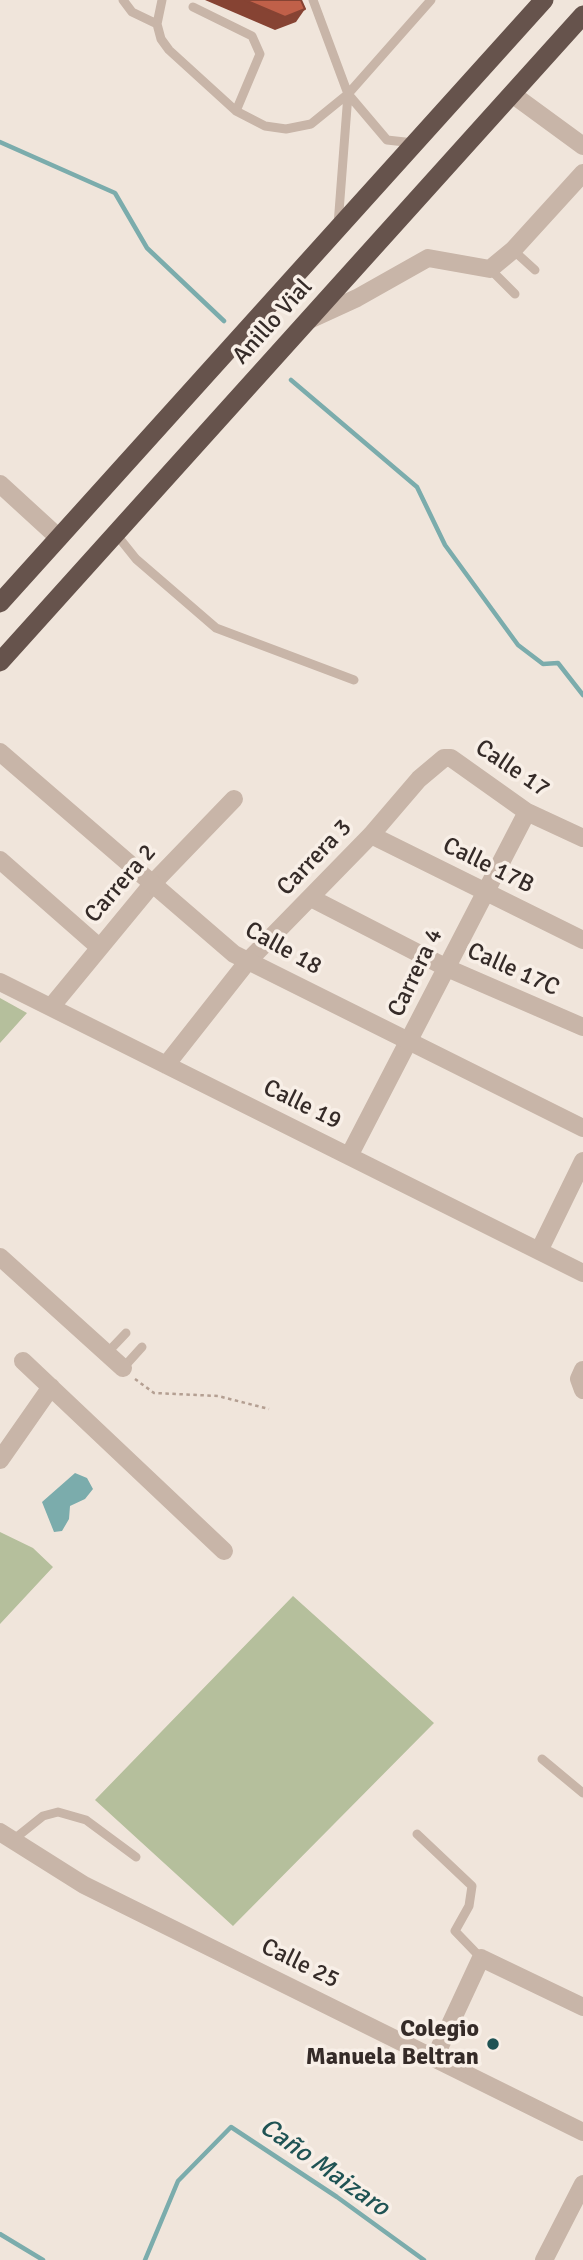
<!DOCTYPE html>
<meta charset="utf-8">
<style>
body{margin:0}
canvas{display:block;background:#f0e5db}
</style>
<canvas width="583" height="2260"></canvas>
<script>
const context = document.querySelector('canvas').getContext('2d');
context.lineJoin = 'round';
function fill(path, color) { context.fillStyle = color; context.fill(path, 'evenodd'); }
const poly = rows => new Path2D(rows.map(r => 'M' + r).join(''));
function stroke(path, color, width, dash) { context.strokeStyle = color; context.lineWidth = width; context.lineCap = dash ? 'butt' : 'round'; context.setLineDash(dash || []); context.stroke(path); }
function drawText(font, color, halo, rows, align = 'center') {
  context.font = font + ' Signika,sans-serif'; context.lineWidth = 7; context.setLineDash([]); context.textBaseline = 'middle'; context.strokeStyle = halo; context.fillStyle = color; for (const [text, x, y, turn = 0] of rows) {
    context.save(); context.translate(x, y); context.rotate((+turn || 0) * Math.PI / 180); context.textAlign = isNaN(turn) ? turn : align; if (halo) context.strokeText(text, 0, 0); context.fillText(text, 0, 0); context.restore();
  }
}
fill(poly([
 [0,998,27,1013,0,1043],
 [0,1532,33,1548,53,1567,0,1624],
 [293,1596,434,1723,233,1926,95,1800]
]), '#b5bf9c');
fill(poly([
 [75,1473,87,1478,93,1489,85,1499,70,1506,69,1519,62,1531,54,1532,42,1502]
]), '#7bacac');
stroke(poly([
 [0,142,115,193,147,248,224,321],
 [291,380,417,487,445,545,518,645,543,664,558,663,583,695],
 [0,2234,43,2260],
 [145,2260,178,2181,231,2127,337,2197,424,2260]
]), '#7bacac', 4.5);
stroke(poly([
 [135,1379,154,1393,218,1396,269,1409]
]), '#b49f92', 2.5, [3.5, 3.5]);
stroke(poly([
 [123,0,132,12,157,24],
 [162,0,157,24,161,39,169,50,236,111,265,126,286,129,311,124,348,94,431,0],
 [313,0,348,94,387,140,414,143],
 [193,7,252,36,260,54,236,111],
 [338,225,348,94],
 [513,250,535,270],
 [490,269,515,294],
 [116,534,136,559,216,628,354,680],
 [107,1353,126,1333],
 [123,1368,142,1347],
 [542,1759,583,1793],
 [417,1834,472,1886,469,1906,455,1931,481,1958],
 [13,1840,43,1816,58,1812,86,1820,136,1857]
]), '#c8b5a8', 9);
stroke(poly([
 [512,94,583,146],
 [309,320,357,298,428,258,490,269,513,250,583,173],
 [0,484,59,538],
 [371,835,583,940],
 [0,860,99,947],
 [311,898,447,968,583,1027],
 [0,982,583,1273],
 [51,1007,154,882,234,799],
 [166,1065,248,961,371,835,419,779,444,758,451,758,527,812,583,838],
 [349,1156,527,812],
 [539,1251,583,1161],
 [0,1257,123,1368],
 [23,1361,224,1551],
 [583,1370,579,1379,583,1390],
 [0,1460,51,1387],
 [435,2057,481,1958,583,2007],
 [544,2260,583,2184]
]), '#c8b5a8', 18);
stroke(poly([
 [0,752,234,954,583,1128],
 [0,1832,84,1885,583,2132]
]), '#c8b5a8', 18);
stroke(poly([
 [0,603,544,0],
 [0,662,583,15]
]), '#66534c', 19);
fill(poly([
 [205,0,245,0,305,9,296,22,275,30]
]), '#864333');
const building = poly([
 [245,0,301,0,305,9,285,17,245,0]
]);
fill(building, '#c06049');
stroke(building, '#864333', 2);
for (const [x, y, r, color] of [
 [493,2044,7,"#1f5354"]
]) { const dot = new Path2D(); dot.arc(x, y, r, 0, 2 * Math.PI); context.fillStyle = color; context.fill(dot); stroke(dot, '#f8efe7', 2.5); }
drawText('24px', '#352b28', '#f8efe7', [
 ["Anillo Vial",273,322,-48],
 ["Calle 17",512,769,34],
 ["Carrera 3",315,858,-46],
 ["Calle 17B",488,866,26],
 ["Carrera 2",121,884,-49],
 ["Calle 18",283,949,29],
 ["Calle 17C",513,970,24],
 ["Carrera 4",416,973,-64],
 ["Calle 19",302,1105,26],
 ["Calle 25",300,1964,26]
]);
drawText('bold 24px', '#352b28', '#f8efe7', [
 ["Colegio",479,2030],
 ["Manuela Beltran",479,2058]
], 'right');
drawText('italic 26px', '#1f5354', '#f8efe7', [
 ["Caño Maizaro",324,2168,35]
]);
</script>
